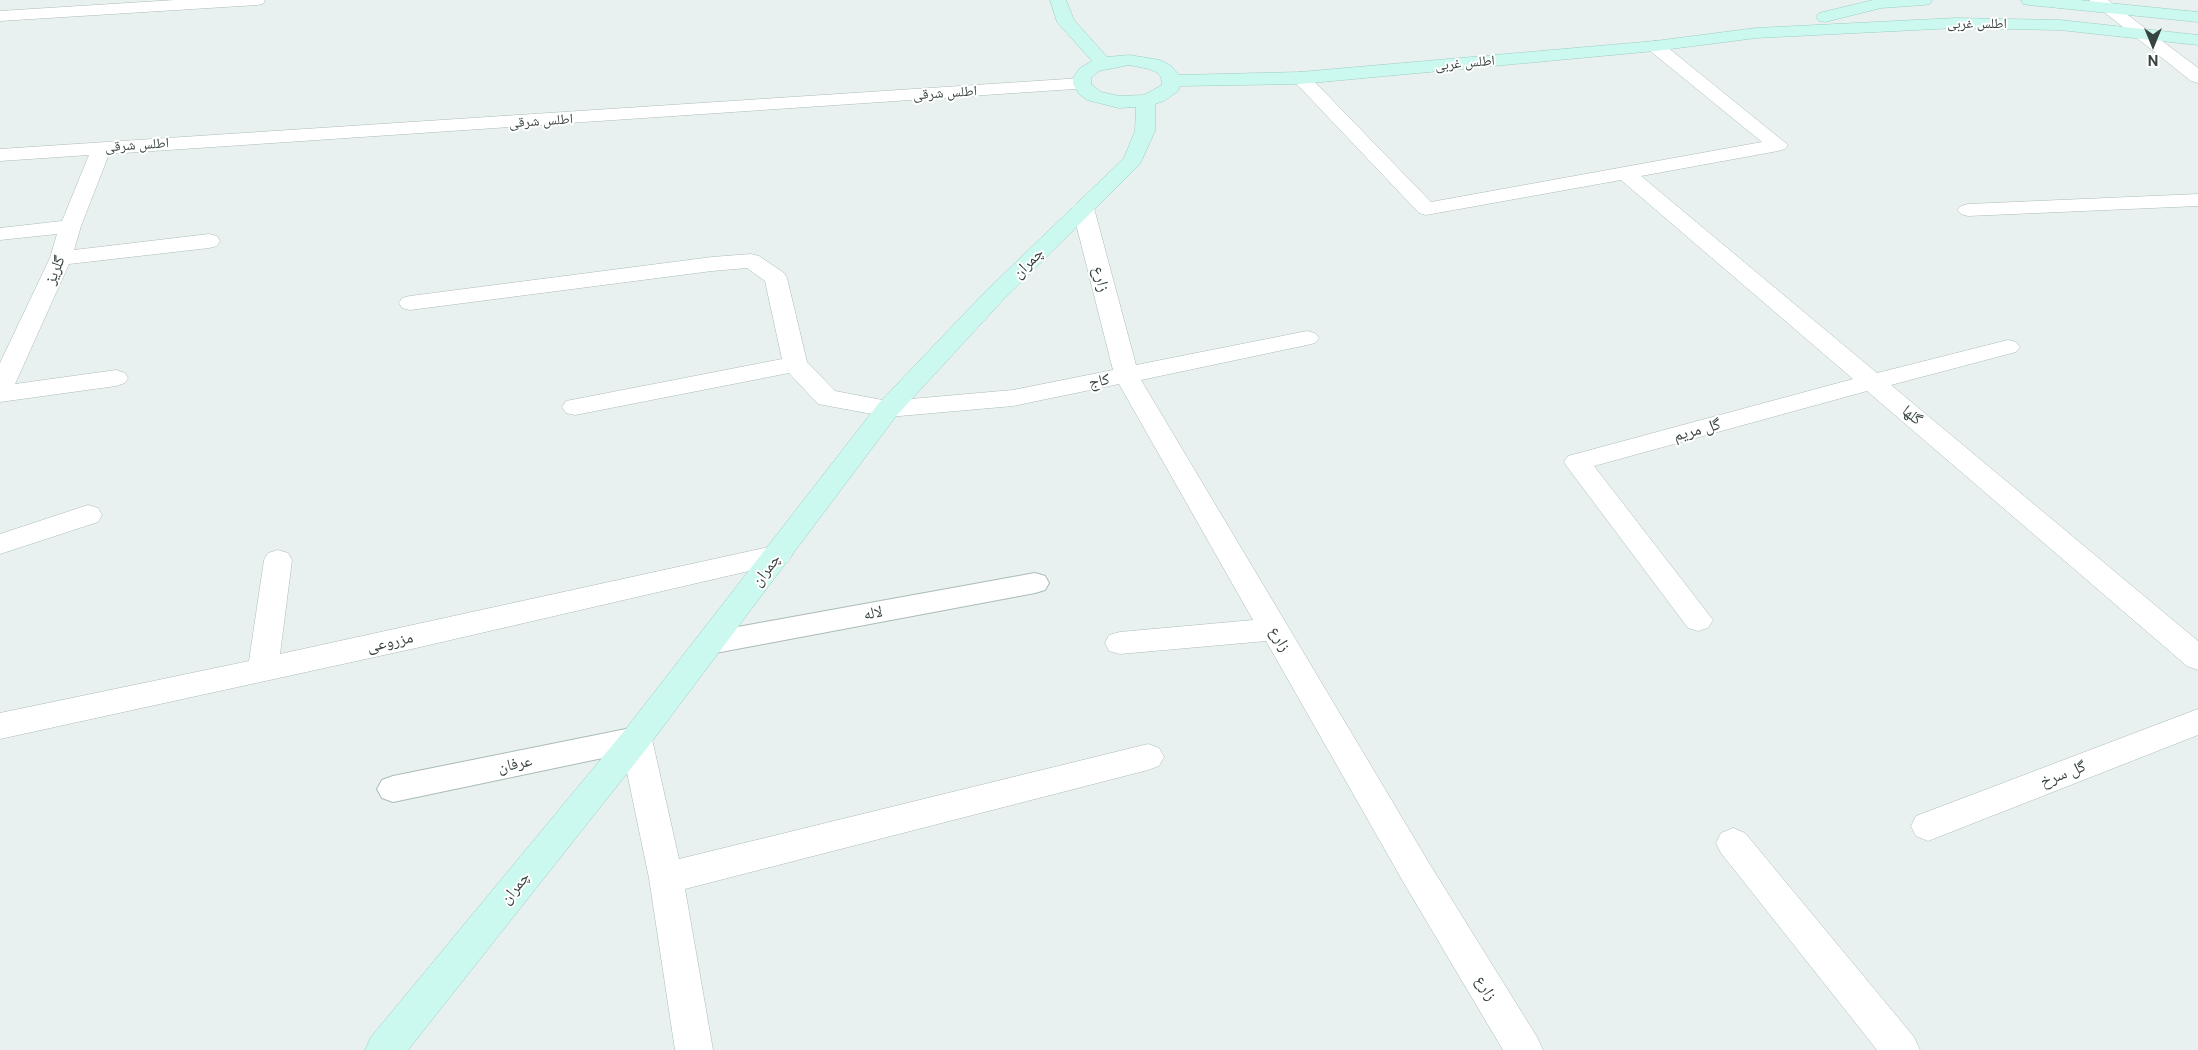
<!DOCTYPE html>
<meta charset="utf-8">
<style>
body{margin:0}
#map{position:relative;width:2198px;height:1050px;overflow:hidden;background:#e8f1ef;font-family:"Public Sans",sans-serif}
canvas{display:block}
.north{position:absolute;left:2128px;top:20px;width:50px;height:50px;-webkit-text-stroke:4px #fff;paint-order:stroke;rotate:180deg;font-size:14px;font-weight:700;line-height:20px;text-align:center;color:#374440}
.north::after{content:'';display:block;margin:auto;width:18px;height:22px;background:#374440;clip-path:polygon(50% 0,100% 100%,50% 72%,0 100%)}
</style>
<div id="map">
<canvas width="2198" height="1050"></canvas>
<div class="north">N</div>
</div>
<script>
const context = document.querySelector('canvas').getContext('2d');
context.lineJoin = 'round';
const poly = rows => new Path2D(rows.map(r => 'M' + r).join(''));
function stroke(path, color, width, dash) { context.strokeStyle = color; context.lineWidth = width; context.lineCap = dash ? 'butt' : 'round'; context.setLineDash(dash || []); context.stroke(path); }
function fill(path, color) { context.fillStyle = color; context.fill(path, 'evenodd'); }
function drawText(font, color, halo, rows, align = 'center') {
  context.font = font + ' "Public Sans","Noto Naskh Arabic",sans-serif'; context.lineWidth = 4; context.setLineDash([]); context.textBaseline = 'middle'; context.strokeStyle = halo; context.fillStyle = color; for (const [text, x, y, turn = 0] of rows) {
    context.save(); context.translate(x, y); context.rotate((+turn || 0) * Math.PI / 180); context.textAlign = isNaN(turn) ? turn : align; if (halo) context.strokeText(text, 0, 0); context.fillText(text, 0, 0); context.restore();
  }
}
const lane = poly([
 [1035,573,1045,576,1049,583,1045,590,1035,593,710,654,700,651,696,643,700,635,710,632,1035,573],
 [636,727,647,730,651,739,647,748,636,751,393,802,382,798,377,789,382,780,393,776,636,727]
]);
const street = poly([
 [175,0,265,0,263,4,257,5,0,21,0,11,175,0],
 [2089,0,2108,0,2198,68,2198,83,2191,81,2089,0],
 [1655,41,1661,42,1788,145,1785,149,1778,151,1641,176,1877,373,2008,340,2016,342,2020,347,2016,352,1891,385,2198,641,2198,670,2187,666,1867,391,1594,466,1713,620,1708,628,1698,631,1688,628,1568,468,1564,462,1568,456,1853,379,1621,180,1426,215,1419,213,1291,78,1293,74,1300,72,1307,74,1431,202,1762,142,1649,50,1646,46,1649,42,1655,41],
 [1082,78,1089,80,1091,84,1089,88,109,154,81,226,74,250,209,234,217,236,220,241,217,246,209,248,69,264,15,384,116,370,125,373,128,378,125,383,116,386,0,402,0,363,50,258,57,234,0,240,0,228,62,221,89,155,0,161,0,149,1082,78],
 [2198,194,2198,206,1968,216,1961,214,1957,210,1961,206,1968,204,2198,194],
 [1083,202,1090,204,1094,208,1136,365,1307,331,1315,333,1319,338,1315,343,1307,345,1141,380,1429,863,1537,1037,1543,1050,1503,1050,1405,885,1266,641,1120,654,1109,651,1105,643,1109,635,1120,632,1253,620,1119,384,1013,406,888,417,818,404,789,373,575,415,566,413,562,407,566,401,782,359,765,281,747,268,712,271,410,310,402,308,399,303,402,298,410,296,712,257,751,254,759,256,784,273,787,278,807,362,835,391,888,401,1013,390,1113,370,1072,208,1076,204,1083,202],
 [88,505,98,508,102,515,98,522,0,554,0,534,88,505],
 [778,545,788,548,792,555,788,562,416,648,0,739,0,713,249,661,264,560,268,553,278,550,288,553,292,560,280,654,778,545],
 [2198,709,2198,735,1928,841,1916,836,1911,826,1916,816,2198,709],
 [636,726,647,730,652,739,679,859,1148,744,1159,748,1164,757,1159,766,1148,770,685,889,713,1050,675,1050,649,878,620,739,625,730,636,726],
 [1733,828,1745,833,1914,1037,1920,1050,1877,1050,1721,853,1716,843,1721,833,1733,828]
]);
const secondary = poly([
 [1050,0,1066,0,1074,20,1107,57,1129,55,1160,60,1170,65,1179,75,1300,72,1655,41,1756,28,1956,18,2060,20,2198,35,2198,45,2060,30,1956,28,1756,38,1655,51,1300,84,1180,86,1178,91,1164,101,1155,104,1155,131,1140,164,1002,301,897,415,647,748,408,1050,365,1050,371,1037,625,730,879,403,986,291,1124,158,1135,131,1136,107,1119,108,1087,100,1079,94,1073,84,1073,78,1080,68,1092,61,1057,22,1050,0],
 [1129,65,1149,69,1158,73,1161,77,1162,85,1144,95,1119,96,1101,92,1091,84,1091,78,1099,71,1129,65],
 [1873,0,1932,0,1930,4,1924,5,1881,8,1825,22,1819,21,1816,17,1819,13,1873,0],
 [2021,0,2079,0,2198,12,2198,22,2029,5,2023,4,2021,0]
]);
stroke(lane, '#abbcb7', 2);
stroke(street, '#abbcb7', 1);
stroke(secondary, '#9dccc2', 1);
fill(lane, '#fff');
fill(street, '#fff');
fill(secondary, '#cbf8ef');
drawText('14px', '#374440', '#fff', [
 ["اطلس غربی",1977,24],
 ["اطلس غربی",1465,63,-5],
 ["اطلس شرقی",945,93,-4],
 ["اطلس شرقی",541,121,-4],
 ["اطلس شرقی",137,145,-4]
]);
drawText('16px', '#374440', '#fff', [
 ["چمران",1028,263,-45],
 ["گلریز",55,270,-67],
 ["زارع",1101,279,76],
 ["کاج",1099,381,-11],
 ["گلها",1912,415,40],
 ["گل مریم",1697,430,-15],
 ["چمران",766,570,-52],
 ["لاله",873,613,-10],
 ["زارع",1280,639,60],
 ["مزروعی",390,642,-12],
 ["عرفان",515,764,-12],
 ["گل سرخ",2063,774,-21],
 ["چمران",515,888,-51],
 ["زارع",1486,988,59]
]);
</script>
